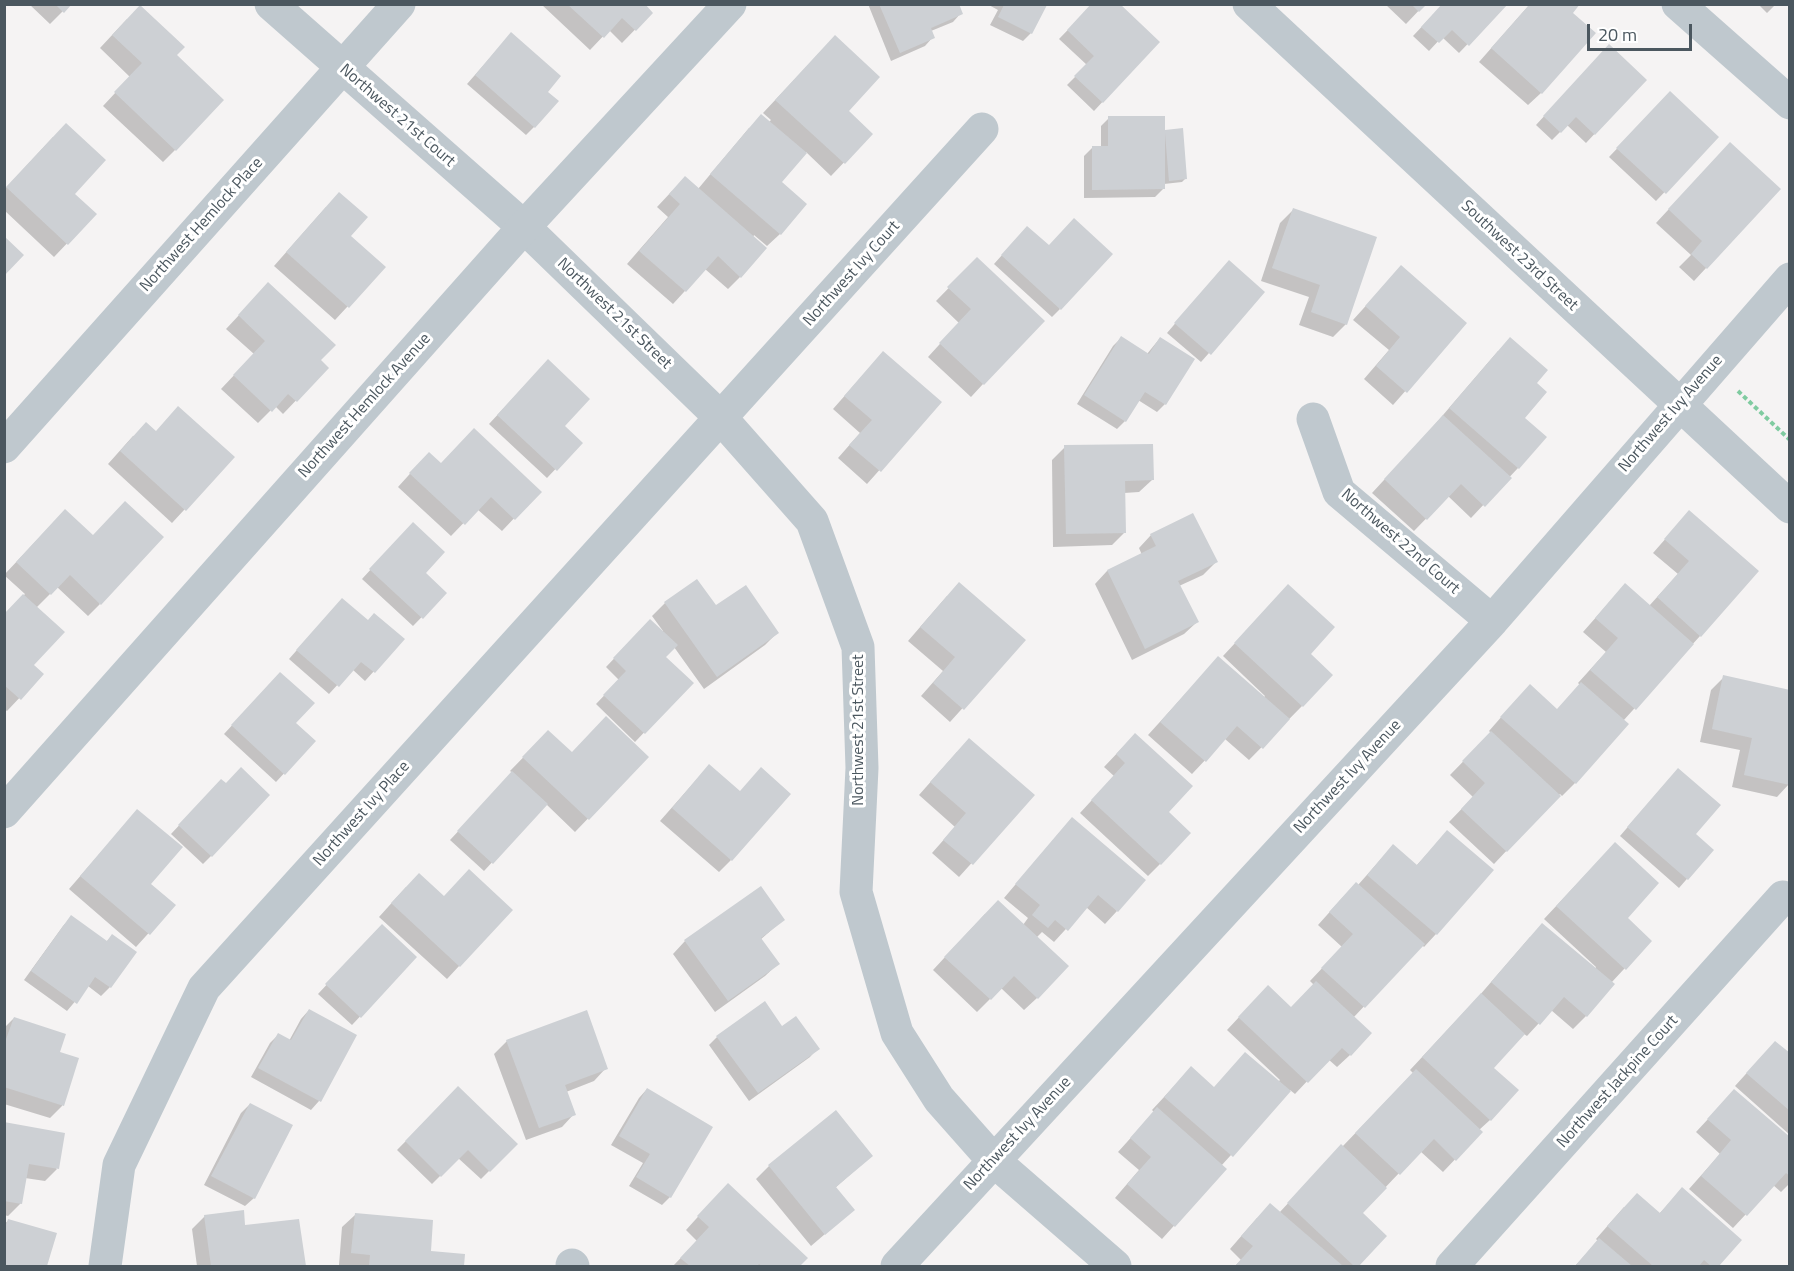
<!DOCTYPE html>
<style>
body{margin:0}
#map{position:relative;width:1794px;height:1271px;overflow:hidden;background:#f5f3f3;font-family:"Titillium Web",sans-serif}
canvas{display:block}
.frame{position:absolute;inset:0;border:6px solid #4b575f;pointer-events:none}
.scale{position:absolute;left:1587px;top:24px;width:105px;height:27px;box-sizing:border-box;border:3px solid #4b575f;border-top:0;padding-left:8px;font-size:18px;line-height:21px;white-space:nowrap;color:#4b575f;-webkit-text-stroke:4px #fff;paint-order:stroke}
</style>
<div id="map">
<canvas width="1794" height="1271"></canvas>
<div class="frame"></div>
<div class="scale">20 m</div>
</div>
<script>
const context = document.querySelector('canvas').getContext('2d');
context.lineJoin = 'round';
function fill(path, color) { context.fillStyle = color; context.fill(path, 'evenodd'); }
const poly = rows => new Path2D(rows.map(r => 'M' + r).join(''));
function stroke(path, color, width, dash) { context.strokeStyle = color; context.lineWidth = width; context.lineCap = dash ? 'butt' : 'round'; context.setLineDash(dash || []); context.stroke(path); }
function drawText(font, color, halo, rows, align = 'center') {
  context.font = font + ' "Titillium Web",sans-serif'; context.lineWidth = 6; context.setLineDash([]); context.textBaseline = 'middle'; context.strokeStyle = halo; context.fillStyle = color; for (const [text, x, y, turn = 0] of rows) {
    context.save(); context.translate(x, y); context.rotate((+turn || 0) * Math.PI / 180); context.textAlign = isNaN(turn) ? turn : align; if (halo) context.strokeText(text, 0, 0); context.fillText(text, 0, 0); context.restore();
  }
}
fill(poly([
 [29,4,70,4,50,24],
 [541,4,643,4,651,13,622,43,609,30,590,50],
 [868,4,958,4,961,13,953,22,931,31,933,37,925,46,891,61],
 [987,4,1046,4,1031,33,1023,41,990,25,998,10],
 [1093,4,1158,42,1094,111,1067,85,1087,65,1059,39],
 [1385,4,1425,4,1406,24],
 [1443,4,1506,4,1459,53,1442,37,1429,51,1413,36],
 [1530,4,1570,13,1541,93,1528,105,1479,62],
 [1758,4,1776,4,1767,13],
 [127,19,175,55,175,150,163,162,103,106,130,77,100,48],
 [503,43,546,92,534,127,526,135,467,84],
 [822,50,847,111,871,134,831,176,806,152,780,182,780,234,767,246,754,235,740,277,728,289,705,269,673,304,627,264,668,217,657,207,672,191,698,189,749,128,769,122,771,120,763,113],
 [1601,54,1645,80,1586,143,1567,125,1552,140,1536,125],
 [1670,93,1717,137,1656,201,1609,157],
 [1109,118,1163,134,1165,131,1186,178,1182,182,1164,184,1164,188,1155,197,1084,198,1084,156,1092,148,1101,148,1101,126],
 [53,137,73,194,95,214,54,257,4,210,4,190],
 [1718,156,1779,189,1694,281,1679,267,1691,255,1656,223],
 [326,207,349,236,384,267,335,320,274,266],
 [1293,210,1346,324,1333,337,1299,325,1309,297,1261,281,1280,223],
 [1019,236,1060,309,1052,317,994,264],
 [977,259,983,384,971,397,928,357,959,323,936,301],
 [1401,267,1465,323,1393,405,1364,379,1389,350,1353,320],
 [1221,270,1263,292,1201,362,1167,333],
 [256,297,327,368,283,414,275,406,258,423,221,389,254,354,226,329],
 [1121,338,1147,354,1160,338,1165,404,1157,412,1138,400,1125,421,1117,429,1077,404,1113,346],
 [1498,351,1535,383,1522,418,1518,468,1471,518,1448,496,1414,531,1372,493,1431,429],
 [871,366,940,402,867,484,838,458,860,433,833,409],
 [539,370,563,426,580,443,547,478,489,424],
 [155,432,233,457,172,523,108,464,133,436],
 [1065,447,1152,480,1139,492,1124,493,1124,533,1112,545,1053,547,1052,460],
 [441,464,539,492,502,531,477,509,451,536,398,487,417,466],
 [1689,512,1700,636,1623,721,1627,725,1575,783,1562,796,1560,794,1494,864,1449,822,1473,797,1450,775,1491,733,1489,731,1517,699,1557,710,1580,685,1578,683,1606,652,1583,632,1613,598,1649,606,1678,574,1653,553],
 [52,524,100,604,88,616,57,587,36,608,32,665,42,674,7,711,4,709,4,615,25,594,4,575],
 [405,532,424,573,445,593,413,626,362,579],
 [1151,535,1216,562,1203,575,1179,586,1197,622,1184,634,1132,660,1095,584,1107,571,1142,555,1139,548],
 [947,596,1024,640,950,722,921,696,943,671,908,641],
 [1276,599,1302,706,1249,760,1225,739,1192,774,1148,735,1218,658,1263,698,1265,696,1223,656],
 [665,603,777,633,765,645,704,689,674,647,664,657,691,683,635,742,596,704,619,680,606,667,650,621,662,632,663,631,652,616],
 [334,608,403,639,365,681,352,669,329,694,289,659],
 [1724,677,1789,784,1777,797,1732,787,1740,750,1700,742,1711,690],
 [272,682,294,723,314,741,276,782,224,734],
 [548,732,571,754,647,757,575,832,546,804,484,871,450,840,513,773,510,771],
 [1122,748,1167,812,1160,864,1148,876,1080,813,1114,776,1104,767],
 [957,752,1032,796,959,877,932,853,955,827,919,795],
 [1670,778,1694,835,1712,850,1679,888,1620,836],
 [697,779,731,860,719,872,660,821],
 [225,785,211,856,203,864,171,834,213,789],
 [137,811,149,884,174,905,136,947,69,889],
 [1060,832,1117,911,1105,924,1086,907,1054,942,1042,932,1036,938,1037,998,1024,1010,1001,988,977,1012,933,970,985,914,1023,925,1028,918,1004,898],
 [1447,832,1436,934,1424,947,1422,945,1353,1018,1350,1055,1337,1067,1328,1059,1295,1094,1290,1090,1221,1166,1225,1169,1162,1239,1115,1198,1139,1170,1118,1152,1154,1112,1152,1110,1191,1068,1214,1088,1278,1082,1280,1080,1227,1030,1255,1000,1290,1009,1314,985,1310,981,1342,947,1318,925,1344,896,1358,885,1381,859,1416,866],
 [1602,857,1626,918,1650,941,1611,983,1586,1016,1573,1029,1551,1010,1527,1036,1524,1034,1492,1068,1490,1120,1479,1130,1481,1132,1443,1172,1420,1151,1361,1213,1385,1236,1357,1266,1235,1266,1241,1260,1230,1249,1257,1218,1279,1213,1329,1159,1342,1147,1413,1073,1410,1070,1479,996,1530,937,1595,969,1596,967,1544,919],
 [406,887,444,898,511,910,447,979,379,917],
 [71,917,106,942,112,936,135,952,110,987,101,996,88,986,67,1011,24,980,63,926],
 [783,920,760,940,778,964,765,976,715,1012,673,954,685,941],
 [373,935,415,958,352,1025,318,994],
 [309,1010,355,1036,319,1101,311,1110,251,1077,270,1043,278,1035,289,1041,301,1019],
 [14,1018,59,1053,77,1059,62,1106,50,1118,4,1104,4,1028],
 [782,1028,818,1048,810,1057,749,1101,709,1045,717,1037],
 [507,1041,606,1068,594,1081,566,1092,574,1114,562,1127,526,1140,494,1054],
 [1763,1055,1790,1055,1790,1135,1735,1086],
 [458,1088,516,1144,481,1179,458,1158,432,1184,397,1150],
 [647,1089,670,1197,662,1205,629,1186,643,1163,611,1145,639,1098],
 [1734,1091,1790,1139,1790,1183,1781,1192,1773,1185,1733,1228,1689,1189,1720,1154,1696,1132],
 [250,1104,254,1198,245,1206,204,1185,241,1113],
 [835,1112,871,1156,835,1188,853,1210,811,1246,756,1179,769,1166],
 [4,1124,57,1169,45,1181,25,1178,21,1203,8,1216,4,1215],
 [1682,1189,1740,1240,1717,1266,1575,1266,1598,1241,1596,1239,1624,1207,1659,1214],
 [715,1198,806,1258,798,1266,673,1266,697,1241,686,1230],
 [355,1215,429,1252,463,1255,462,1266,339,1265,342,1227],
 [205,1216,244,1227,298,1220,304,1266,197,1266,192,1229],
 [8,1221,55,1234,46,1266,4,1266,4,1224]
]), '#0003');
fill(poly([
 [55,4,72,4,64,13],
 [567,4,645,4,653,13,636,31,622,18,604,38],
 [879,4,959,4,963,14,931,28,935,38,900,53],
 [1091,4,1120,4,1160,42,1103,103,1074,76,1094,56,1067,30],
 [1411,4,1427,4,1419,12],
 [1442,4,1508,4,1469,46,1452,30,1439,43,1421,27],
 [1530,4,1580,4,1573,13,1596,33,1542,94,1491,48],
 [140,5,185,47,177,55,224,100,176,151,114,92,142,63,112,35],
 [1004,5,1047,5,1032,34,998,17],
 [511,32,561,76,548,92,559,101,535,128,475,75],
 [835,35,880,77,849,111,873,134,845,164,775,100],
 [1609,44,1647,80,1595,135,1576,117,1561,133,1543,116],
 [1670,91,1719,137,1666,194,1616,148],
 [761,114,807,153,782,182,807,204,781,235,710,174],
 [1108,116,1165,116,1165,130,1183,128,1187,179,1169,181,1165,133,1165,189,1092,190,1092,146,1108,146],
 [66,123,106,160,75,194,97,214,68,245,6,187],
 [1730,142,1781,189,1707,269,1691,254,1702,241,1668,209],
 [685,176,767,248,741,278,718,256,686,292,639,251,680,204,669,194],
 [339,192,368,217,351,236,386,267,349,308,286,252],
 [1293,208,1377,237,1347,325,1311,312,1320,285,1272,268],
 [1074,218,1113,254,1061,310,1001,255,1027,226,1049,245],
 [4,236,24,255,4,276],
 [977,257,1045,321,984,385,939,343,971,309,947,287],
 [1229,260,1265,292,1211,355,1174,323],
 [1401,265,1467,323,1407,393,1376,366,1400,337,1365,306],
 [268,282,336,345,321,360,329,368,297,402,288,394,272,412,233,375,265,341,238,315],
 [1121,336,1149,354,1160,337,1195,359,1166,405,1145,392,1126,422,1084,395],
 [1510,337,1548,370,1537,383,1547,392,1525,418,1547,437,1519,469,1449,408],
 [883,351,942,402,881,472,849,445,872,420,844,396],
 [548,359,590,399,565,426,583,443,557,471,497,415],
 [178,406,235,457,186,511,120,451,146,422,156,431],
 [1443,415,1512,478,1485,507,1461,484,1427,520,1384,479],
 [474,428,542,492,515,520,491,497,465,525,409,473,429,452,441,463],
 [1153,444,1154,480,1125,481,1126,533,1066,534,1064,445],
 [125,501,164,537,101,605,70,575,51,595,16,562,65,509,93,535],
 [1689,510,1759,571,1701,637,1657,597,1689,561,1664,539],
 [1193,513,1218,562,1178,581,1199,622,1145,649,1107,570,1156,546,1150,534],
 [413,522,445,552,426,573,447,593,423,619,369,569],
 [697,579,716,605,746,585,779,633,717,677,664,602],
 [959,582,1026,640,964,710,933,683,955,657,920,627],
 [1625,583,1694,644,1636,710,1590,670,1618,638,1595,618],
 [1288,584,1335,627,1311,654,1333,675,1303,707,1234,643],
 [23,594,65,632,34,665,44,674,21,700,4,685,4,614],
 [342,598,368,620,374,613,405,639,375,673,361,662,339,687,296,650],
 [650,619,678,645,666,657,694,683,645,734,603,695,626,671,613,658],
 [1218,656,1290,719,1263,749,1237,726,1206,762,1160,722],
 [280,672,315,703,296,723,316,741,285,775,231,725],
 [1723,675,1790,690,1790,785,1744,775,1752,738,1712,729],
 [1581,682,1629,724,1576,784,1500,717,1530,684,1557,709],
 [606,716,649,757,589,820,522,757,548,730,572,752],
 [1491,731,1561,796,1507,852,1461,809,1485,783,1462,761],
 [1135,733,1193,786,1169,812,1191,833,1161,865,1091,800,1125,763,1116,754],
 [969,738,1035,795,973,865,943,840,966,813,930,782],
 [709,764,740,791,761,767,791,794,732,861,672,808],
 [241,767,270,795,212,857,178,825,221,779,226,783],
 [1678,768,1721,805,1696,834,1714,850,1688,880,1627,827],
 [512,771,548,804,493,864,457,831],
 [137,809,183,847,151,884,176,905,150,935,80,876],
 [1072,817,1146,880,1118,912,1098,895,1068,931,1055,920,1048,928,1032,915,1040,905,1015,884],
 [1447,830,1494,870,1437,935,1367,875,1393,844,1417,865],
 [1615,842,1659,883,1628,918,1652,941,1626,970,1556,906],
 [469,869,513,910,460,967,391,903,419,873,444,896],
 [1356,882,1425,944,1365,1008,1321,968,1353,934,1329,912],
 [761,886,785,920,761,938,780,964,728,1001,684,940],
 [998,900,1069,966,1038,999,1014,976,991,1000,944,957],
 [71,915,107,941,112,934,137,952,111,988,95,977,77,1004,31,971],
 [1542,923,1615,984,1587,1017,1564,997,1540,1025,1491,982],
 [382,924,417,957,361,1018,325,984],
 [1316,981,1372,1033,1351,1056,1342,1048,1308,1083,1238,1017,1268,985,1291,1007],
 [1481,993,1525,1034,1494,1068,1519,1090,1491,1121,1422,1057],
 [765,1001,782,1026,796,1016,820,1049,758,1093,716,1036],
 [309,1009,357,1035,321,1102,258,1068,278,1033,291,1040],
 [587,1010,608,1069,565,1085,576,1115,539,1128,506,1040],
 [14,1017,66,1034,60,1052,79,1058,64,1106,4,1087,4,1045],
 [1775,1041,1790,1053,1790,1111,1746,1073],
 [1245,1052,1291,1091,1233,1157,1164,1097,1191,1066,1214,1087],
 [1416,1069,1483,1132,1456,1161,1434,1139,1400,1175,1355,1133],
 [458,1086,518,1144,490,1172,468,1150,441,1177,405,1141],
 [647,1088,713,1127,671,1198,636,1177,650,1154,619,1136],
 [1734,1089,1790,1137,1790,1176,1786,1173,1747,1216,1701,1176,1731,1140,1707,1119],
 [250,1103,293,1125,255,1199,211,1176],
 [1157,1107,1227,1169,1175,1227,1127,1184,1151,1157,1130,1138],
 [836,1110,873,1156,836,1187,855,1210,825,1235,768,1165],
 [4,1122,65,1133,59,1169,29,1164,22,1204,4,1201],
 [1341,1144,1387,1188,1363,1213,1387,1236,1359,1266,1354,1266,1287,1203],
 [728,1183,808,1258,800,1266,762,1266,759,1264,757,1266,690,1266,680,1258,709,1227,697,1216],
 [1682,1187,1742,1240,1719,1266,1711,1266,1704,1260,1699,1266,1653,1266,1607,1226,1637,1193,1660,1213],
 [1270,1203,1343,1266,1235,1266,1253,1246,1241,1236],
 [244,1210,245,1225,299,1219,306,1266,211,1266,204,1215],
 [355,1213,433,1220,431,1251,465,1254,464,1266,369,1266,370,1255,351,1253],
 [8,1219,57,1233,47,1266,4,1266,4,1230],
 [1599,1238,1632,1266,1575,1266]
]), '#cdd0d4');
stroke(poly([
 [1738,391,1790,440]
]), '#7fcba0', 4, [4.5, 3]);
stroke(poly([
 [271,4,524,227,721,418,812,521,858,647,862,768,856,892,897,1033,939,1099,993,1160,1115,1266],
 [1249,4,1790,507],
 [1678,4,1790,103],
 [1313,419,1339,492,1492,621],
 [4,447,399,4],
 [572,1265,573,1266],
 [105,1266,119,1165,204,988,982,129],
 [897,1266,1492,621,1790,279],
 [1452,1266,1783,897]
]), '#bfc8ce', 33);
stroke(poly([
 [4,812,524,227,730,4]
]), '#bfc8ce', 33);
drawText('16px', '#4b575f', '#fff', [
 ["Northwest 21st Court",397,116,41],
 ["Northwest Hemlock Place",202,225,-48],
 ["Southwest 23rd Street",1519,256,43],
 ["Northwest Ivy Court",852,274,-48],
 ["Northwest 21st Street",614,314,44],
 ["Northwest Hemlock Avenue",365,406,-48],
 ["Northwest Ivy Avenue",1671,414,-49],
 ["Northwest 22nd Court",1400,542,41],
 ["Northwest 21st Street",859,730,-90],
 ["Northwest Ivy Avenue",1348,777,-47],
 ["Northwest Ivy Place",362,814,-48],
 ["Northwest Jackpine Court",1618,1082,-48],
 ["Northwest Ivy Avenue",1018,1134,-47]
]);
</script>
